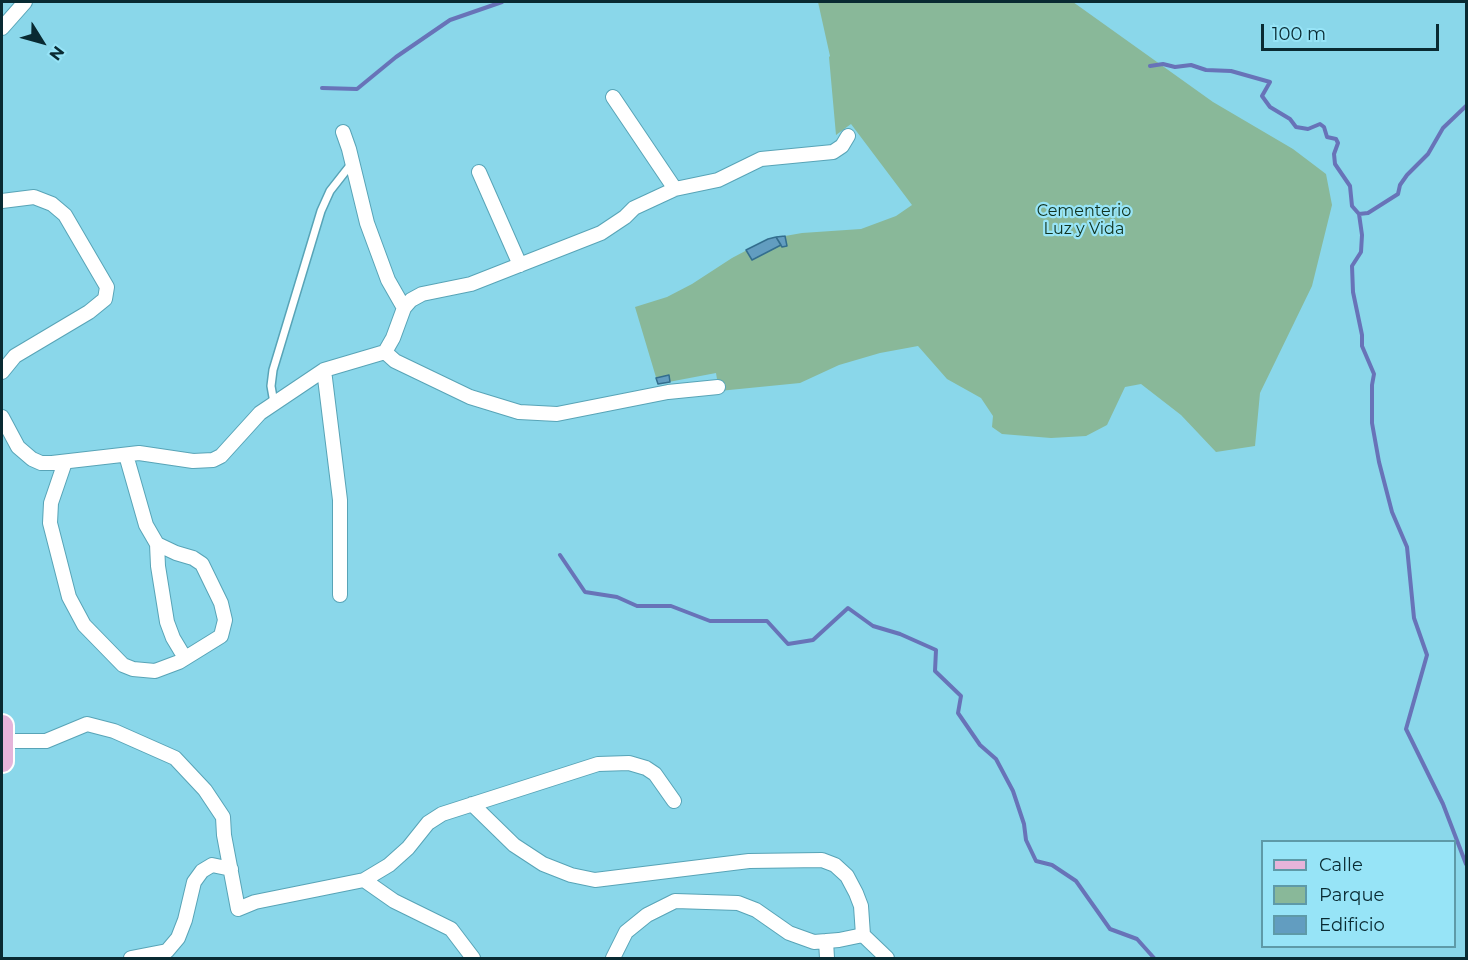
<!DOCTYPE html>
<style>
body{margin:0}
#map{position:relative;width:1468px;height:960px;overflow:hidden;background:#8ad7ea;font-family:Montserrat,sans-serif}
canvas{display:block}
.frame{position:absolute;inset:0;border:3px solid #092a32;pointer-events:none}
.legend{position:absolute;left:1261px;top:840px;width:195px;height:108px;box-sizing:border-box;background:#97e4f7;border:2px solid #5e9aa8;margin:0;padding:8px 10px;list-style:none;font-size:18px;color:#092a32}
.legend li{display:flex;align-items:center;gap:12px;height:30px}
.legend b{width:30px;border:2px solid #5e9aa8}
.north{position:absolute;left:12px;top:12px;width:60px;height:60px;-webkit-text-stroke:4px #97e4f7;paint-order:stroke;rotate:127deg;font-size:16px;font-weight:700;line-height:24px;text-align:center;color:#092a32}
.north::after{content:'';display:block;margin:auto;width:21px;height:27px;background:#092a32;clip-path:polygon(50% 0,100% 100%,50% 72%,0 100%)}
.scale{position:absolute;left:1261px;top:24px;width:178px;height:27px;box-sizing:border-box;border:3px solid #092a32;border-top:0;padding-left:8px;font-size:18px;line-height:21px;white-space:nowrap;color:#092a32;-webkit-text-stroke:4px #97e4f7;paint-order:stroke}
</style>
<div id="map">
<canvas width="1468" height="960"></canvas>
<div class="frame"></div>
<ul class="legend">
<li><b style="height:8px;background:#e5b4da"></b>Calle</li>
<li><b style="height:16px;background:#89b899"></b>Parque</li>
<li><b style="height:16px;background:#629dc0"></b>Edificio</li>
</ul>
<div class="north">N</div>
<div class="scale">100 m</div>
</div>
<script>
const context = document.querySelector('canvas').getContext('2d');
context.lineJoin = 'round';
function fill(path, color) { context.fillStyle = color; context.fill(path, 'evenodd'); }
const poly = rows => new Path2D(rows.map(r => 'M' + r).join(''));
function stroke(path, color, width, dash) { context.strokeStyle = color; context.lineWidth = width; context.lineCap = dash ? 'butt' : 'round'; context.setLineDash(dash || []); context.stroke(path); }
function drawText(font, color, halo, rows, align = 'center') {
  context.font = font + ' Montserrat,sans-serif'; context.lineWidth = 4.5; context.setLineDash([]); context.textBaseline = 'middle'; context.strokeStyle = halo; context.fillStyle = color; for (const [text, x, y, turn = 0] of rows) {
    context.save(); context.translate(x, y); context.rotate((+turn || 0) * Math.PI / 180); context.textAlign = isNaN(turn) ? turn : align; if (halo) context.strokeText(text, 0, 0); context.fillText(text, 0, 0); context.restore();
  }
}
fill(poly([
 [818,2,1073,2,1213,102,1293,149,1326,174,1332,205,1312,286,1260,393,1255,446,1216,452,1181,415,1141,384,1125,387,1107,425,1086,436,1051,438,1002,434,992,427,993,416,981,398,947,379,918,346,880,353,839,365,800,383,719,391,716,373,658,384,635,307,667,297,692,284,732,258,768,239,802,233,861,229,896,216,912,205,851,124,836,135,829,57,830,56]
]), '#89b899');
stroke(poly([
 [1150,66,1163,64,1175,67,1191,65,1206,70,1231,71,1270,82,1262,96,1270,107,1290,119,1296,127,1308,129,1320,124,1324,127,1327,137,1336,139,1338,143,1334,154,1335,164,1350,186,1352,206,1359,214],
 [322,88,357,89,396,57,450,20,502,2],
 [1466,106,1443,128,1428,154,1407,175,1400,185,1398,194,1368,213,1359,214,1362,235,1361,252,1352,266,1353,292,1362,335,1362,346,1374,374,1372,385,1372,423,1379,462,1392,512,1407,547,1414,618,1427,655,1406,729,1443,804,1466,864],
 [560,555,585,592,617,597,637,606,671,606,710,621,767,621,788,644,813,640,848,608,873,626,900,634,936,650,935,671,961,696,958,713,980,745,996,759,1013,791,1024,824,1026,840,1036,861,1052,865,1076,881,1110,929,1137,939,1154,958]
]), '#6873b8', 4);
const building = poly([
 [785,236,787,246,782,247,776,237,785,236],
 [776,237,781,245,752,260,746,250,768,239,776,237],
 [669,375,670,382,658,384,656,378,669,375]
]);
fill(building, '#629dc0');
stroke(building, '#336e8e', 1.5);
const service = poly([
 [274,403,271,386,273,370,321,211,330,191,352,163]
]);
const minor = poly([
 [2,28,25,2],
 [613,97,675,189],
 [343,132,349,149,367,223,388,280,404,308],
 [479,172,520,265],
 [2,201,34,197,52,204,65,215,107,287,105,299,89,312,15,356,2,372],
 [385,352,395,361,470,397,519,412,557,414,668,392,718,387],
 [324,370,340,500,340,595],
 [2,417,18,447,32,459,41,463,52,463,139,453,193,461,213,460,221,456,260,413,324,370,385,352,393,338,404,308,411,300,422,294,471,284,601,233,625,217,634,208,675,189,718,180,761,159,833,152,842,146,848,136],
 [126,455,146,525,157,544,158,566,167,622,173,638,185,658],
 [65,462,51,503,50,523,69,597,84,625,123,665,133,669,155,671,179,662,221,636,225,620,221,603,202,564,193,558,176,553,157,544],
 [3,741,46,741,87,724,114,731,175,758,205,790,223,817,224,835,238,909,255,902,364,880,389,865,408,848,428,823,442,814,598,764,629,763,646,768,655,774,674,801],
 [472,804,514,845,543,864,571,875,595,880,749,861,822,860,835,865,847,876,856,893,861,906,863,935,887,958],
 [364,880,394,901,451,929,473,958],
 [826,941,827,958],
 [131,958,167,951,178,938,185,920,194,882,202,871,212,865,231,869],
 [613,958,626,932,647,915,675,901,738,903,756,910,789,933,814,942,839,940,863,935]
]);
const primary = poly([
 [2,726,2,761]
]);
stroke(service, '#58a4b7', 10);
stroke(minor, '#58a4b7', 16);
stroke(primary, '#fff', 26);
stroke(service, '#fff', 7);
stroke(minor, '#fff', 14);
stroke(primary, '#e5b4da', 22);
drawText('16px', '#10331f', '#97e4f7', [
 ["Cementerio",1084,211],
 ["Luz y Vida",1084,229]
]);
</script>
